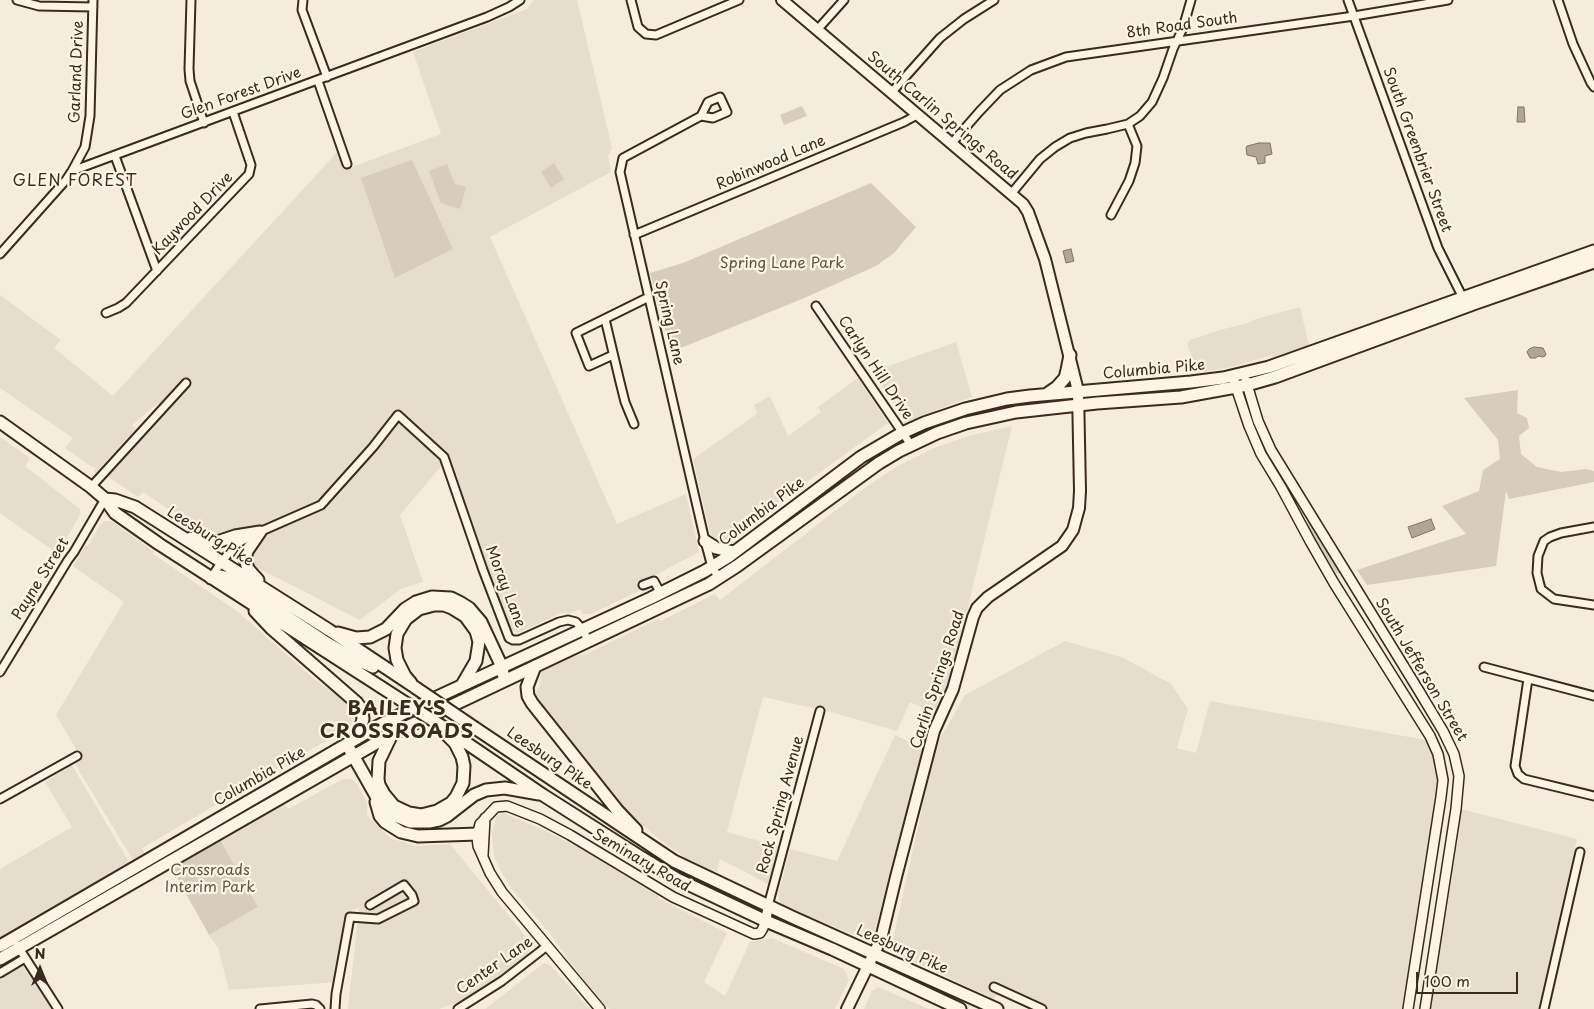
<!DOCTYPE html>
<style>
body{margin:0}
#map{position:relative;width:1594px;height:1009px;overflow:hidden;background:#f4eddd;font-family:"Playpen Sans",sans-serif}
canvas{display:block}
.north{position:absolute;left:15px;top:944px;width:50px;height:50px;-webkit-text-stroke:4px #fcf5e5;paint-order:stroke;rotate:0deg;font-size:14px;font-weight:700;line-height:20px;text-align:center;color:#3b2a1e}
.north::after{content:'';display:block;margin:auto;width:18px;height:22px;background:#3b2a1e;clip-path:polygon(50% 0,100% 100%,50% 72%,0 100%)}
.scale{position:absolute;left:1416px;top:972px;width:102px;height:22px;box-sizing:border-box;border:2px solid #3b2a1e;border-top:0;padding-left:6px;font-size:15px;line-height:18px;white-space:nowrap;color:#3b2a1e;-webkit-text-stroke:4px #fcf5e5;paint-order:stroke}
</style>
<div id="map">
<canvas width="1594" height="1009"></canvas>
<div class="north">N</div>
<div class="scale">100 m</div>
</div>
<script>
const context = document.querySelector('canvas').getContext('2d');
context.lineJoin = 'round';
function fill(path, color) { context.fillStyle = color; context.fill(path, 'evenodd'); }
const poly = rows => new Path2D(rows.map(r => 'M' + r).join(''));
function stroke(path, color, width, dash) { context.strokeStyle = color; context.lineWidth = width; context.lineCap = dash ? 'butt' : 'round'; context.setLineDash(dash || []); context.stroke(path); }
function drawText(font, color, halo, rows, align = 'center') {
  context.font = font + ' "Playpen Sans",sans-serif'; context.lineWidth = 4.5; context.setLineDash([]); context.textBaseline = 'middle'; context.strokeStyle = halo; context.fillStyle = color; for (const [text, x, y, turn = 0] of rows) {
    context.save(); context.translate(x, y); context.rotate((+turn || 0) * Math.PI / 180); context.textAlign = isNaN(turn) ? turn : align; if (halo) context.strokeText(text, 0, 0); context.fillText(text, 0, 0); context.restore();
  }
}
fill(poly([
 [534,0,577,0,612,148,608,156,611,172,490,237,617,524,686,494,699,552,642,582,645,588,591,614,583,614,580,609,572,613,561,613,518,633,511,630,507,632,447,459,400,515,423,582,401,589,360,620,252,565,143,492,138,497,107,476,167,411,158,403,132,425,136,429,95,473,94,472,96,467,92,467,65,448,73,438,0,388,0,295,61,340,54,348,113,396,341,148,349,168,441,134,413,52,527,9],
 [1300,307,1309,345,1274,357,1269,356,1232,367,1198,373,1187,344,1190,340,1220,330,1248,323,1256,319],
 [956,342,972,397,936,410,936,413,905,423,872,372],
 [858,378,888,423,721,544,715,542,711,537,693,459,757,414,754,405,770,396,788,436,821,412,818,407],
 [1012,426,948,688,936,714,910,702,897,731,831,712,763,697,727,832,778,846,768,884,720,859,717,872,708,869,686,858,661,841,622,807,535,694,540,685,541,672,574,656,586,654,658,619,661,621,715,594,720,600,866,487,896,467,934,448,972,435],
 [0,437,30,458,25,466,80,509,80,515,58,554,0,513],
 [104,521,109,521,113,522,154,552,153,554,237,611,313,678,350,704,354,715,352,723,348,728,142,848,145,853,133,860,75,764,82,759,56,715,124,602,73,566,86,545,88,546,100,525],
 [1065,641,1124,658,1171,684,1188,709,1177,748,1196,753,1210,701,1426,740,1435,761,1439,784,1407,1009,1030,1009,997,995,994,999,889,950,894,935,936,746,965,695],
 [895,735,923,749,872,942,781,905,778,896,790,849,837,861],
 [72,765,129,862,0,939,0,869,72,827,45,782],
 [343,779,352,779,358,785,367,803,367,815,390,838,416,846,450,844,531,943,528,954,478,995,439,1009,348,1009,359,908,345,912,350,917,338,982,229,990,218,948,209,935,258,907,219,838,282,801,288,809],
 [1461,809,1577,839,1538,1009,1431,1009,1458,839],
 [503,813,544,830,585,851,658,896,658,898,727,933,704,982,725,996,750,942,772,938,844,969,849,980,835,1009,610,1009,593,993,551,935,512,889,501,871,494,857,492,832,496,818,498,815],
 [19,959,53,1009,0,1009,0,970],
 [544,963,550,965,590,1009,485,1009],
 [878,987,929,1009,864,1009,872,991]
]), '#e5ddce');
fill(poly([
 [802,106,807,116,784,125,780,115],
 [412,160,453,249,395,278,361,178],
 [554,163,564,179,551,188,541,172],
 [447,164,455,184,466,187,460,209,441,203,429,171],
 [871,183,916,227,894,253,876,266,802,299,671,352,650,273,683,263],
 [1518,390,1517,413,1527,418,1529,428,1519,436,1521,454,1537,467,1561,472,1586,469,1594,471,1594,482,1509,499,1506,491,1496,566,1367,585,1357,570,1466,534,1442,506,1479,491,1483,470,1500,459,1498,440,1464,398],
 [1245,399,1248,401,1261,438,1282,474,1280,478,1262,450],
 [1303,519,1314,527,1343,574,1336,573],
 [219,838,258,907,209,935,170,865]
]), '#d6cdbd');
const water = poly([
 [1518,107,1524,107,1525,122,1517,122,1518,107],
 [1259,143,1270,143,1272,154,1265,156,1265,163,1258,164,1256,157,1247,155,1246,148,1247,146,1259,143],
 [1071,249,1074,261,1066,263,1063,251,1071,249],
 [1534,347,1543,348,1546,354,1545,356,1543,357,1538,356,1536,358,1530,358,1527,352,1529,349,1534,347],
 [1431,519,1435,529,1412,538,1408,527,1431,519]
]);
fill(water, '#b0a596');
stroke(water, '#817466', 1);
const minor = poly([
 [17,0,39,6,93,7],
 [191,0,189,69,190,81,204,123],
 [303,0,302,10,327,77],
 [631,0,638,27,646,34,656,35,739,0],
 [1348,0,1438,248,1464,300],
 [1558,0,1573,44,1591,83,1594,87],
 [817,30,844,0],
 [318,81,347,164],
 [891,93,940,38,964,19,994,0],
 [701,116,713,118,727,112,720,97,708,102,701,116,623,158,620,172,705,541,712,567,719,578],
 [952,143,979,112,1000,90,1031,70,1066,57,1354,16,1448,0],
 [115,156,157,271],
 [72,171,85,147,90,116,93,0],
 [1011,194,1040,159,1055,147,1070,138,1086,133,1107,129,1128,124,1140,116,1152,102,1163,78,1173,49,1183,28,1191,0],
 [1111,215,1129,181,1135,163,1137,146,1128,124],
 [634,235,904,122,917,115],
 [0,254,66,180,72,171,487,17,509,7,520,0],
 [816,306,911,445],
 [106,313,118,308,126,303,249,174,251,165,233,112],
 [605,319,620,382,625,402,634,424],
 [613,355,589,366,576,333,649,297],
 [91,487,186,383],
 [1594,527,1561,533,1550,537,1544,541,1538,556,1537,573,1541,589,1554,599,1594,605],
 [211,578,222,561,237,544,248,537,321,505,373,447,398,415,444,457,483,570,509,638,513,640,519,640,559,622,568,620,576,622,583,630,588,641],
 [643,585,654,581,661,594],
 [1484,667,1594,696],
 [0,672,68,560,74,552,105,499],
 [1528,679,1515,766,1518,774,1524,779,1594,796],
 [0,799,77,756],
 [768,906,820,711],
 [17,945,58,1009],
 [0,973,25,958],
 [994,987,1042,1009],
 [260,1009,312,1004,316,1005,320,1009],
 [335,1009,336,994,350,917,378,919,414,901,412,895,404,885,370,905],
 [458,1009,502,981,547,946],
 [1544,1009,1580,852]
]);
const tertiary = poly([
 [1234,381,1249,426,1261,454,1281,487,1310,541,1334,583,1430,736,1438,754,1443,780,1441,797,1408,1009],
 [1246,381,1258,421,1271,450,1419,691,1443,731,1454,754,1459,776,1456,809,1425,1009],
 [483,855,485,818],
 [600,1009,502,892,490,873,478,846,477,836,480,824,496,807,507,806,540,819,570,835,673,897,754,934,760,933,762,930,766,921,768,906]
]);
const secondary = poly([
 [782,0,1023,204,1028,212,1045,259,1078,391,1080,491,1079,508,1073,530,1062,546,988,597,977,608,973,617,953,689,934,731,896,877,881,939,847,1009]
]);
const primary = poly([
 [1047,394,1057,387,1065,378,1067,370,1070,355],
 [0,422,91,487,105,499,115,513,159,544,381,687],
 [105,499,115,500,135,507,329,630,416,688],
 [191,538,214,543,235,536,260,532],
 [705,541,716,548,734,552],
 [211,578,221,576,229,578,327,643,353,658,373,667],
 [258,580,248,569,245,559,247,551,260,532],
 [255,611,271,628,357,703,362,710,363,719,360,730,355,739],
 [338,633,356,638,370,637,386,629,405,609,416,602,432,597,451,598,461,603,469,608,481,622,502,667,503,674],
 [535,666,527,687,528,696,532,703,617,810,636,830],
 [411,683,405,676,397,660,395,648,397,634,406,619,419,609,434,605,444,605,452,608,465,616,476,631,479,642,476,661,462,685],
 [440,725,543,795,639,856,677,879,766,921,832,949,960,1009],
 [475,728,674,861,792,917,997,1009],
 [392,734,379,761,378,779,379,785,384,794,394,806,409,813,421,815,437,811,451,803,456,797,463,783,464,766,462,757,455,743,447,735],
 [350,750,380,803,391,814,410,822,429,822,439,820,447,816,474,795,486,790,505,788,539,794],
 [376,802,380,816,385,822,401,832,418,836,478,834],
 [0,946,378,726,422,704,651,598,705,571,728,557,861,457,902,433,924,423,965,409,1007,399,1030,396,1191,382,1223,378,1269,367,1594,251],
 [0,959,392,734,709,584,737,566,879,463,899,451,937,433,966,423,1016,412,1097,403,1181,397,1247,385,1275,377,1476,303,1594,262]
]);
stroke(minor, '#3b2a1e', 11);
stroke(tertiary, '#3b2a1e', 12);
stroke(secondary, '#3b2a1e', 14);
stroke(primary, '#3b2a1e', 15);
stroke(minor, '#fcf5e5', 7);
stroke(tertiary, '#fcf5e5', 9);
stroke(secondary, '#fcf5e5', 10);
stroke(primary, '#fcf5e5', 11);
const primaryBridge = poly([
 [381,687,440,725],
 [416,688,475,728]
]);
stroke(primaryBridge, '#3b2a1e', 15, []);
stroke(primaryBridge, '#fcf5e5', 11);
drawText('15px', '#3b2a1e', '#fcf5e5', [
 ["8th Road South",1182,26,-8],
 ["Garland Drive",77,72,-88],
 ["Glen Forest Drive",241,94,-20],
 ["South Carlin Springs Road",942,116,40],
 ["South Greenbrier Street",1417,150,70],
 ["Robinwood Lane",771,163,-23],
 ["Kaywood Drive",193,214,-46],
 ["Spring Lane",669,323,77],
 ["Carlyn Hill Drive",875,368,56],
 ["Columbia Pike",1154,370,-5],
 ["Columbia Pike",762,512,-37],
 ["Leesburg Pike",210,537,32],
 ["Payne Street",41,579,-58],
 ["Moray Lane",505,587,69],
 ["South Jefferson Street",1421,670,59],
 ["Carlin Springs Road",938,680,-72],
 ["Leesburg Pike",549,759,34],
 ["Columbia Pike",260,777,-30],
 ["Rock Spring Avenue",781,805,-75],
 ["Seminary Road",641,861,30],
 ["Leesburg Pike",902,950,24],
 ["Center Lane",495,966,-35]
]);
drawText('15px', '#625346', '#fcf5e5', [
 ["Spring Lane Park",782,264],
 ["Crossroads",210,871],
 ["Interim Park",210,888]
]);
context.letterSpacing = '1px';
drawText('16px', '#3b2a1e', '#fcf5e5', [
 ["GLEN FOREST",75,182]
]);
context.letterSpacing = '0px';
context.letterSpacing = '1px';
drawText('bold 20px', '#3b2a1e', '#fcf5e5', [
 ["BAILEY'S",397,709],
 ["CROSSROADS",397,732]
]);
context.letterSpacing = '0px';
</script>
